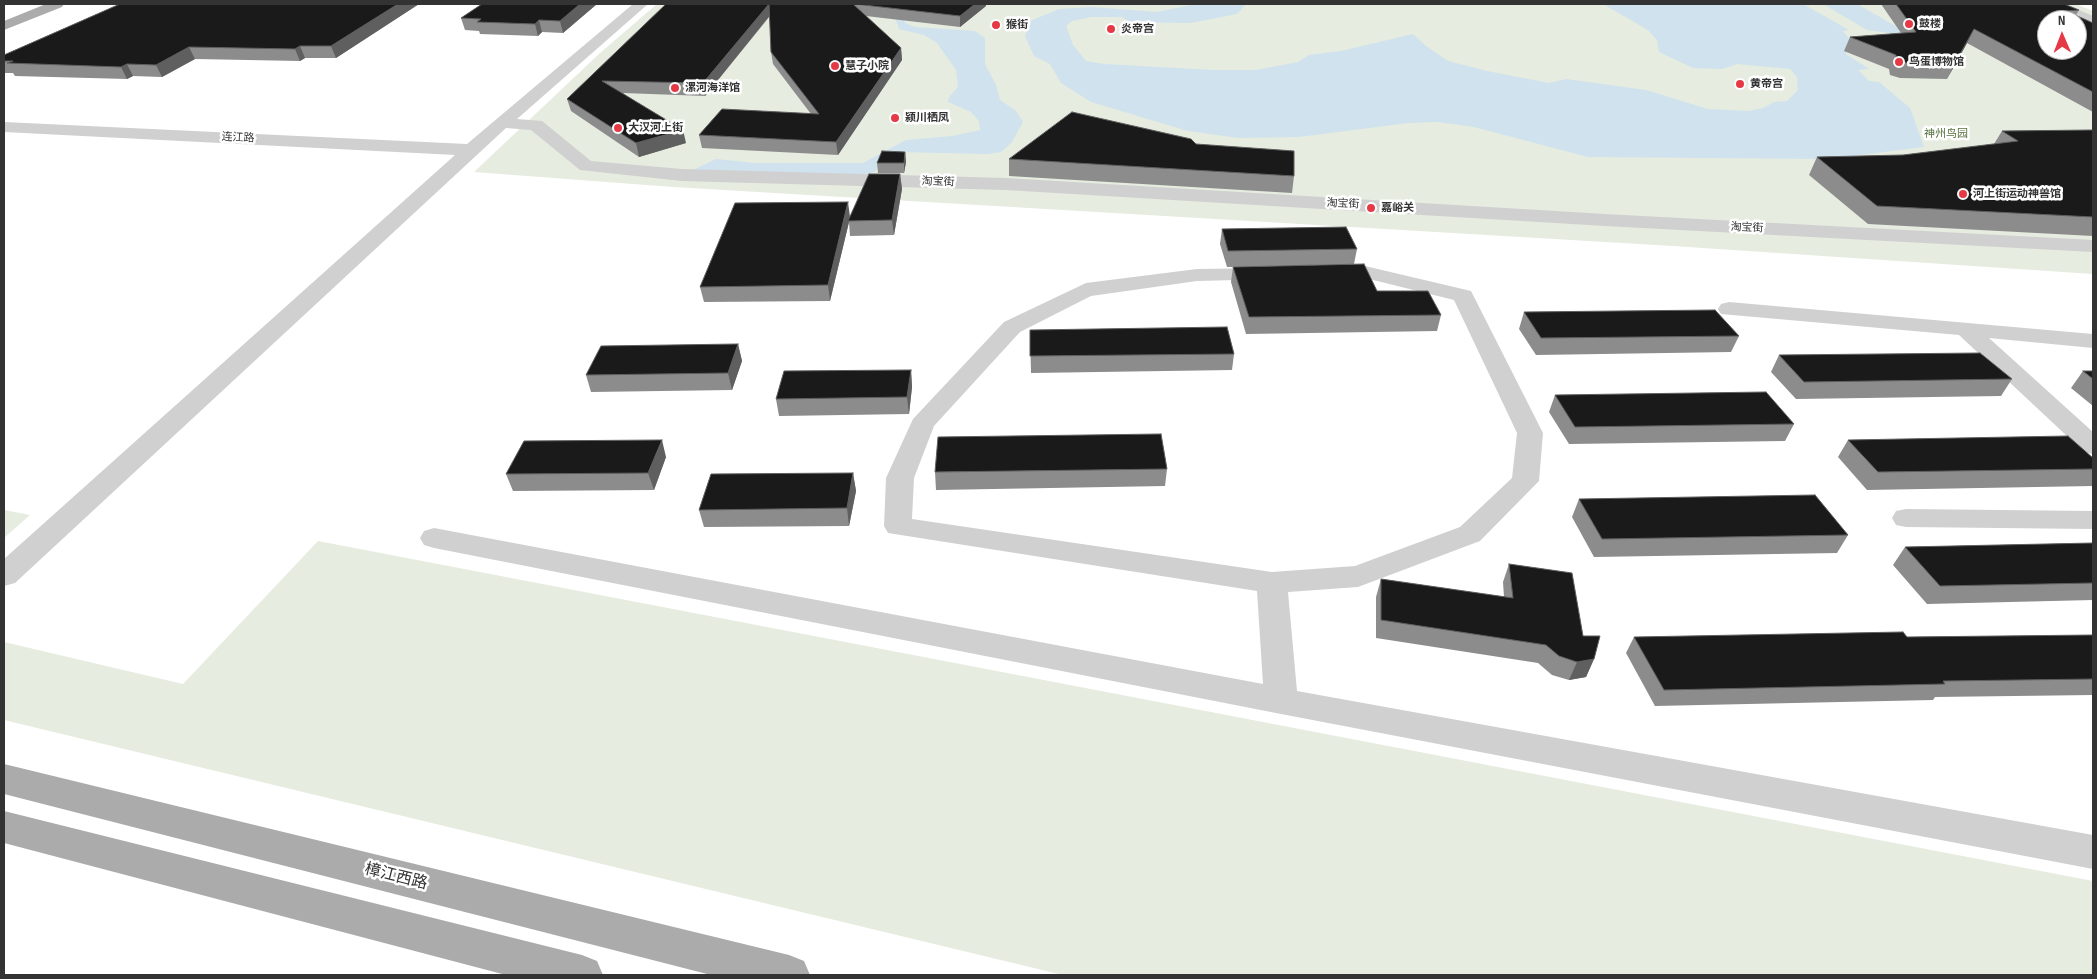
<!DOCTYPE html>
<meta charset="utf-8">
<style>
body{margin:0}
#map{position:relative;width:2097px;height:979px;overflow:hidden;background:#fff;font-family:"Sofia Sans Condensed",sans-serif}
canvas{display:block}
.frame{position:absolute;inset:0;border:5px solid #333;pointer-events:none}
.north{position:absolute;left:2037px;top:10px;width:50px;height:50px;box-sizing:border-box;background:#fff;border:1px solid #adadad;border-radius:50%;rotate:359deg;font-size:14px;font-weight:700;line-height:20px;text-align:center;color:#333}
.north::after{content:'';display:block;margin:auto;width:18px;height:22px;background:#e63946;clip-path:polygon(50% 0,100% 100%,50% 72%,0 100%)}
</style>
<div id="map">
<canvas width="2097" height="979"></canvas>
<div class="frame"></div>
<div class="north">N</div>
</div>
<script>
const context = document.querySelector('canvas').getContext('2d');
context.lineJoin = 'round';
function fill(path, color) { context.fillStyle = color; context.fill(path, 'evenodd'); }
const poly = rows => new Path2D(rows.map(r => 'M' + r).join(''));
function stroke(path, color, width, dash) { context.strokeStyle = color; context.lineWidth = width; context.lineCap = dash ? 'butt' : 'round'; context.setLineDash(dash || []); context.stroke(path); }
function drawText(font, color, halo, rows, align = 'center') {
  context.font = font + ' "Sofia Sans Condensed","Noto Sans SC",sans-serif'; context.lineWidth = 5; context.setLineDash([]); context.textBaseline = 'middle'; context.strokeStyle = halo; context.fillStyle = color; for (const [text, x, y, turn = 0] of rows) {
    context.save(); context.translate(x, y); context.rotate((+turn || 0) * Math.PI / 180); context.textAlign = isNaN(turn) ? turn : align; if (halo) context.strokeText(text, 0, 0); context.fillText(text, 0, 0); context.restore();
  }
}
fill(poly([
 [657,4,2076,4,2093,11,2093,274,1673,246,673,187,474,172,600,53],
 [2047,20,2077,20,2077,50,2047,50],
 [4,510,30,515,4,538],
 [318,541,2093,881,2093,975,1063,975,4,720,4,642,183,684]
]), '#e6ecdf');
fill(poly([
 [1196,4,1246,4,1237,14,1191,23,1129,22,1122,17,1091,17,1072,21,1066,26,1073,45,1086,61,1104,64,1213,70,1256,70,1298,62,1309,55,1341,51,1413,34,1426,46,1448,61,1487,71,1549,83,1566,79,1646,90,1708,109,1749,111,1763,108,1774,102,1787,101,1798,90,1797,77,1790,69,1737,64,1722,69,1693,68,1659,52,1657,40,1648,30,1603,4,1803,4,1849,30,1843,31,1851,41,1846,54,1869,69,1858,70,1869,81,1879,82,1910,108,1924,147,1828,159,1588,157,1474,127,1438,122,1408,123,1299,137,1239,138,1188,131,1091,102,1061,83,1050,64,1034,56,1025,36,1030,21,1059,9,1092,7,1157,12],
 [1823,4,1857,4,1899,28,1918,31,1896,34,1867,30],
 [872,11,904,20,905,23,915,27,975,31,985,38,985,64,996,85,1000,100,1016,111,1023,122,1012,142,1001,152,988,154,897,152,880,163,875,172,863,175,693,170,716,159,755,163,863,163,906,140,953,136,980,130,979,121,971,112,948,102,949,97,958,87,956,70,937,43,924,35,899,29,896,20]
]), '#cfe2ee');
fill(poly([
 [633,4,648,4,517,119,542,121,591,161,682,169,1006,178,1605,214,2093,240,2093,252,1605,226,1006,190,682,181,580,170,531,130,506,128,15,583,4,586,4,559,455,155,4,132,4,122,467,144,633,4],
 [2047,4,2065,4,2093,16,2093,25,2049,7,2047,4],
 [1331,266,1365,266,1471,291,1543,433,1539,481,1480,541,1358,587,1288,592,1297,691,2093,835,2093,869,1281,714,434,548,424,545,420,538,424,531,434,528,1263,684,1257,591,888,533,884,526,886,478,913,419,1004,322,1086,283,1197,269,1271,268,1279,269,1282,274,1279,279,1197,281,1091,296,1020,332,934,426,914,478,912,519,1272,572,1355,566,1460,527,1512,478,1517,433,1454,300,1365,278,1323,277,1320,272,1323,267,1331,266],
 [1729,302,2093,334,2093,348,1989,338,2093,432,2093,454,2084,452,1959,335,1721,314,1718,309,1721,304,1729,302],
 [1906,509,2093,511,2093,529,1906,527,1896,525,1892,518,1896,511,1906,509]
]), '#d0d0d0');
fill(poly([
 [46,4,64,4,62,7,4,30,4,21,46,4],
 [4,764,789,955,804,961,810,975,711,975,4,794,4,764],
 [4,811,582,955,597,961,603,975,506,975,4,843,4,811]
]), '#ababab');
fill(poly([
 [120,4,419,4,336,58,305,58,300,61,195,59,162,77,133,76,127,79,15,76,13,73,4,73,4,55],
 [482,4,597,4,563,33,542,32,538,36,480,34,479,31,465,30,461,18],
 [666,4,986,4,986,6,960,27,866,16,901,48,902,60,838,155,702,148,699,135,811,114,773,64,771,52,770,16,705,96,623,93,686,143,639,157,571,111,567,99],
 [1881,4,2064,4,2079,10,2076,15,2093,23,2093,112,1967,43,1947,79,1900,78,1890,75,1889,69,1844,51,1850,37,1901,33],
 [2093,130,2093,236,1868,224,1809,175,1817,157,1903,155,1994,144,2002,131],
 [1196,144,1294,176,1292,193,1009,176,1009,159],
 [905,152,906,162,904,173,878,173,877,163],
 [900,174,902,189,894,235,850,236,849,222,830,301,704,302,700,287,850,217],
 [1222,229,1357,249,1354,264,1227,267,1220,244],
 [1233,267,1377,291,1441,315,1437,331,1246,334,1231,282],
 [1524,312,1739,336,1731,352,1536,355,1519,329],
 [1030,330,1234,354,1232,370,1031,373],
 [738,344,742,361,732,390,591,392,586,375],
 [1779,355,2012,379,2001,396,1796,399,1771,372],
 [911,370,912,387,909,414,779,416,776,399],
 [2083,371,2093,371,2093,406,2071,388],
 [1555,395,1794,424,1785,441,1569,444,1549,412],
 [1848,440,2093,458,2093,486,1867,490,1838,457],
 [666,457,654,490,513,491,506,474],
 [1167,469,1165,486,936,490,935,472],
 [853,473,856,491,849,526,704,527,699,510],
 [1579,499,1848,535,1837,553,1594,557,1572,517],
 [2093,543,2093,600,1927,604,1893,565,1905,547],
 [1509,564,1583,636,1594,659,1586,677,1569,680,1552,675,1538,663,1376,638,1376,597,1381,579,1504,597,1503,582],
 [2093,635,2093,695,1935,697,1933,700,1655,706,1626,653,1634,637,1907,637]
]), '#8c8c8c');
fill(poly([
 [398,4,419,4,336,58,331,46],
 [580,4,597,4,563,33,560,21],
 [769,4,771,14,705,96,703,83],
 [975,4,986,4,986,6,960,27,960,16],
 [539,20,542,32,538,36,535,24],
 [1974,29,1967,43,1947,79,1954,65],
 [300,46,305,58,300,61,295,49],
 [189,47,195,59,162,77,156,65],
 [901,48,902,60,838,155,836,142],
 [127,64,133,76,127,79,121,67],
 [683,130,686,143,639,157,636,143],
 [905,152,906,162,904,173,904,163],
 [900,174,902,189,894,235,892,220],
 [848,202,850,217,848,221,849,222,830,301,828,285],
 [738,344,742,361,732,390,728,373],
 [911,370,912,387,909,414,907,397],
 [662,440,666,457,654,490,648,473],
 [853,473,856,491,849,526,847,508],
 [1594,659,1586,677,1569,680,1577,662]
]), '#5f5f5f');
const building = poly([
 [120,4,398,4,331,46,300,46,295,49,189,47,156,65,127,64,121,67,7,63,13,61,4,61,4,55,120,4],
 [482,4,580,4,560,21,539,20,535,24,477,22,481,19,461,18,482,4],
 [666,4,769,4,703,83,602,81,683,130,636,143,567,99,666,4],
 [769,4,853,4,901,48,836,142,699,135,722,109,819,114,771,52,769,4],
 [855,4,975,4,960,16,855,4],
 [1896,4,2064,4,2079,10,2066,11,2093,23,2093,92,1974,29,1954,65,1907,63,1896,60,1896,55,1850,37,1916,32,1896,4],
 [2047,20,2077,20,2077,50,2047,50,2047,20],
 [1072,112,1191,139,1196,144,1294,151,1294,176,1009,159,1072,112],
 [2093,130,2093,217,1877,206,1817,157,1903,155,2018,141,2002,131,2093,130],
 [882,151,905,152,904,163,877,163,882,151],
 [869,174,900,174,892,220,848,221,869,174],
 [848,202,828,285,700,287,735,203,848,202],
 [1346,227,1357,249,1228,251,1222,229,1346,227],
 [1364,264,1377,291,1428,291,1441,315,1249,317,1233,267,1364,264],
 [1715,310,1739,336,1541,338,1524,312,1715,310],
 [1227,327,1234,354,1030,356,1030,330,1227,327],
 [738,344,728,373,586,375,601,346,738,344],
 [1980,353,2012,379,1804,382,1779,355,1980,353],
 [911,370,907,397,776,399,784,371,911,370],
 [2083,371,2093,371,2093,379,2083,371],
 [1766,392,1794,424,1575,427,1555,395,1766,392],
 [1161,434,1167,469,935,472,938,437,1161,434],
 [2068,436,2093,458,2093,469,1878,472,1848,440,2068,436],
 [662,440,648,473,506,474,524,441,662,440],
 [853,473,847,508,699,510,711,474,853,473],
 [1815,495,1848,535,1602,539,1579,499,1815,495],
 [2093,543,2093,583,1940,586,1905,547,2093,543],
 [1509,564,1572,573,1583,636,1600,636,1594,659,1577,662,1559,656,1546,645,1381,620,1381,579,1513,598,1509,564],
 [1903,632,1907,637,2093,635,2093,679,1943,681,1945,684,1664,690,1634,637,1903,632]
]);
fill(building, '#1a1a1a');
stroke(building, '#5f5f5f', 1);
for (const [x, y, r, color] of [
 [1909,24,5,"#e63946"],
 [996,25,5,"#e63946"],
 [1111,29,5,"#e63946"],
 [1899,62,5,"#e63946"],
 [835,66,5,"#e63946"],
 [1740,84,5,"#e63946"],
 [675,88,5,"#e63946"],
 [895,118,5,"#e63946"],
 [618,128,5,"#e63946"],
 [1963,194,5,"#e63946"],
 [1371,208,5,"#e63946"]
]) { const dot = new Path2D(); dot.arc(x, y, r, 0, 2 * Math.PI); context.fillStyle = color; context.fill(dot); stroke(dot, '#fff', 2); }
drawText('bold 11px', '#333', '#fff', [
 ["鼓楼",1919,24],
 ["猴街",1006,25],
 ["炎帝宫",1121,29],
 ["鸟蛋博物馆",1909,62],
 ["慧子小院",845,66],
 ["黄帝宫",1750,84],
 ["漯河海洋馆",685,88],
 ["颍川栖凤",905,118],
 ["大汉河上街",628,128],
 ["河上街运动神兽馆",1973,194],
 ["嘉峪关",1381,208]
], 'left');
drawText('11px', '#56703f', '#fff', [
 ["神州鸟园",1946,134]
]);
drawText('11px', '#333', '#fff', [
 ["连江路",238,138,3],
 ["淘宝街",938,182,2],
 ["淘宝街",1343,204,3],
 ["淘宝街",1747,228,3]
]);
drawText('16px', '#333', '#fff', [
 ["樟江西路",396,877,14]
]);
</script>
